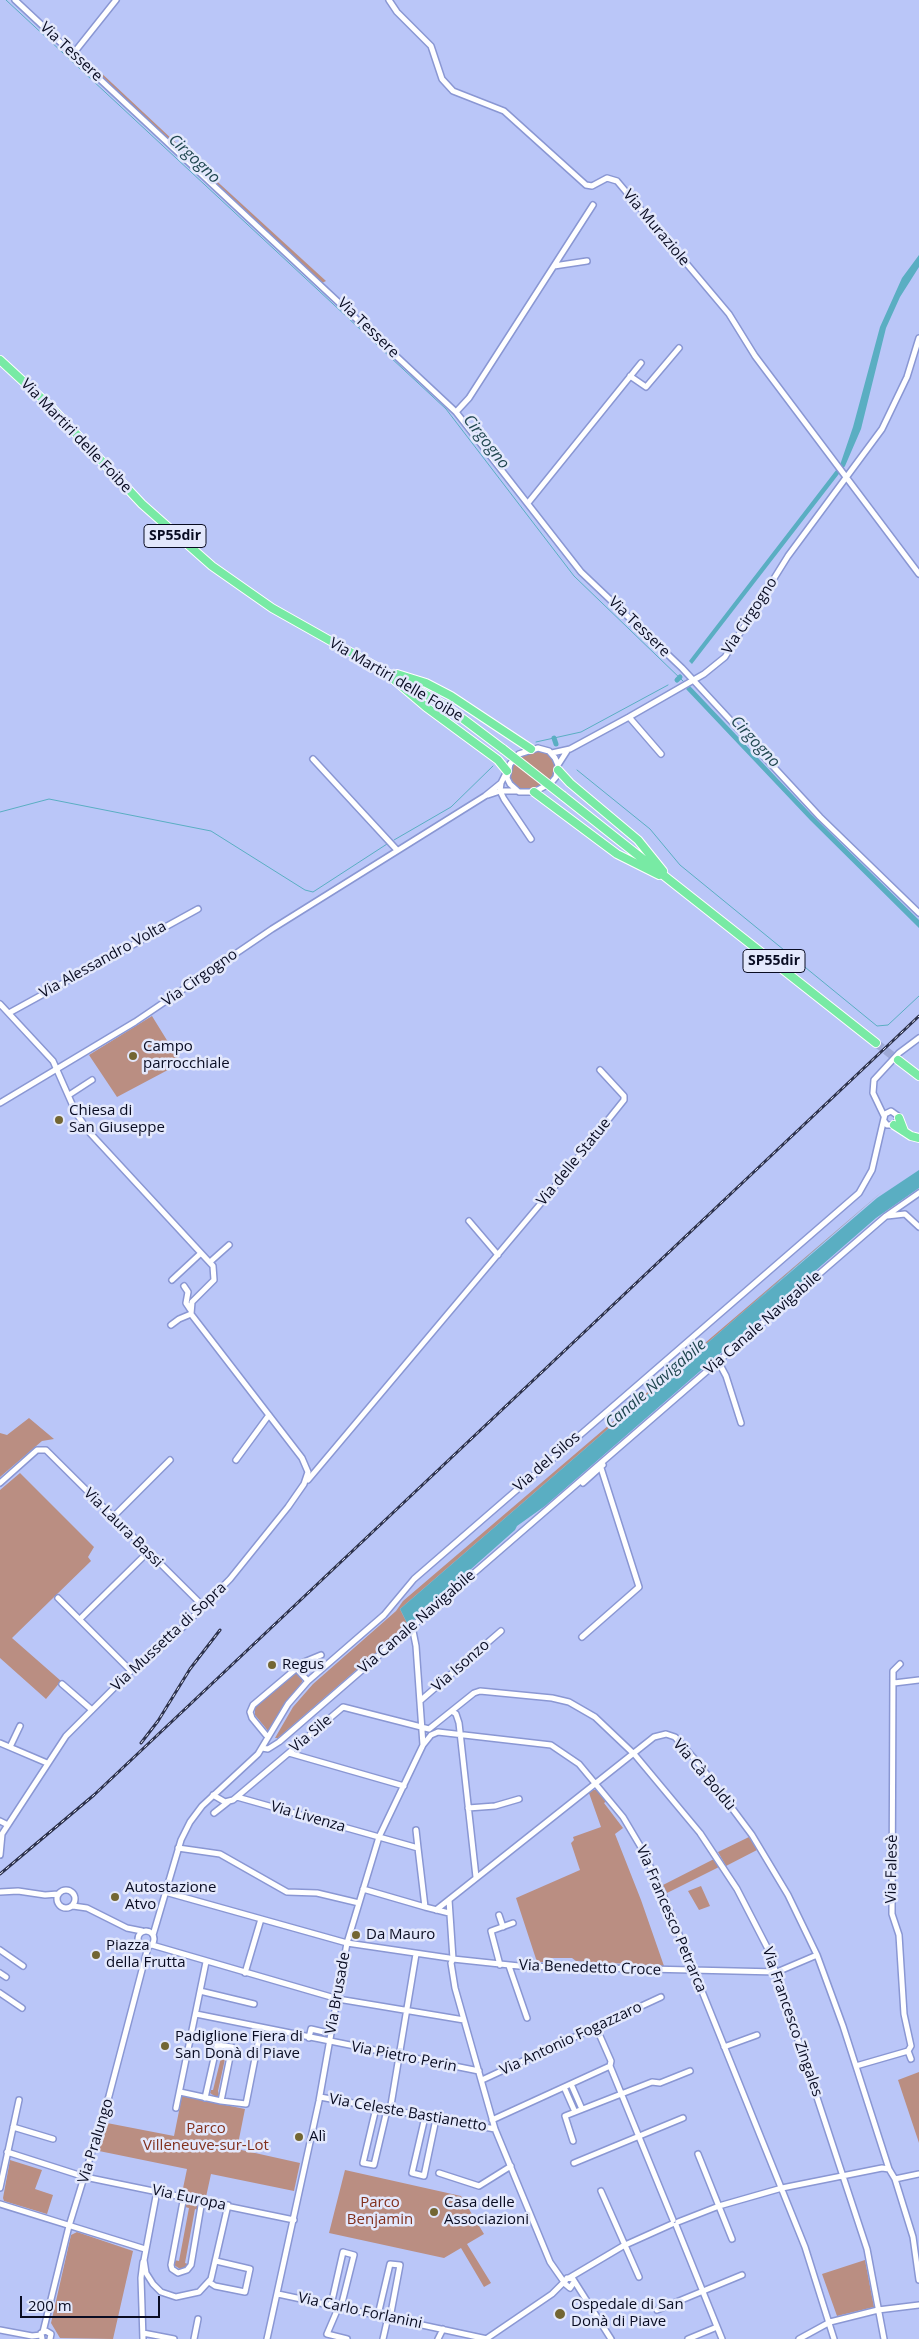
<!DOCTYPE html>
<meta charset="utf-8">
<style>
body{margin:0}
#map{position:relative;width:919px;height:2339px;overflow:hidden;background:#bac6f8;font-family:"Open Sans",sans-serif}
canvas{display:block}
.scale{position:absolute;left:20px;top:2296px;width:140px;height:22px;box-sizing:border-box;border:2px solid #090c22;border-top:0;padding-left:6px;font-size:15px;line-height:18px;white-space:nowrap;color:#090c22;-webkit-text-stroke:4px #e3e8fc;paint-order:stroke}
</style>
<div id="map">
<canvas width="919" height="2339"></canvas>
<div class="scale">200 m</div>
</div>
<script>
const context = document.querySelector('canvas').getContext('2d');
context.lineJoin = 'round';
function fill(path, color) { context.fillStyle = color; context.fill(path, 'evenodd'); }
const poly = rows => new Path2D(rows.map(r => 'M' + r).join(''));
function stroke(path, color, width, dash) { context.strokeStyle = color; context.lineWidth = width; context.lineCap = dash ? 'butt' : 'round'; context.setLineDash(dash || []); context.stroke(path); }
function drawText(font, color, halo, rows, align = 'center') {
  context.font = font + ' "Open Sans",sans-serif'; context.lineWidth = 5; context.setLineDash([]); context.textBaseline = 'middle'; context.strokeStyle = halo; context.fillStyle = color; for (const [text, x, y, turn = 0] of rows) {
    context.save(); context.translate(x, y); context.rotate((+turn || 0) * Math.PI / 180); context.textAlign = isNaN(turn) ? turn : align; if (halo) context.strokeText(text, 0, 0); context.fillText(text, 0, 0); context.restore();
  }
}
fill(poly([
 [97,69,221,185,326,281,322,283,221,190,94,71],
 [535,751,545,752,552,759,555,767,554,774,551,779,540,786,523,790,513,784,509,775,510,768,523,756],
 [152,1016,181,1063,117,1097,89,1055],
 [884,1190,400,1609,408,1625,278,1738,275,1738,293,1707,313,1684,396,1611,403,1601],
 [29,1418,54,1439,42,1441,0,1477,0,1433,7,1435],
 [20,1473,94,1547,88,1557,91,1561,12,1638,61,1681,46,1699,0,1658,0,1490],
 [293,1673,296,1673,302,1678,302,1682,280,1711,269,1732,255,1715,255,1707],
 [593,1790,597,1790,607,1801,604,1803,623,1828,615,1834,641,1900,664,1966,576,1961,572,1958,544,1958,543,1962,537,1962,516,1898,580,1870,571,1843,574,1840,573,1837,601,1827,589,1793],
 [749,1837,757,1850,726,1866,718,1852],
 [714,1859,719,1867,667,1893,663,1885],
 [701,1886,710,1906,699,1910,688,1891],
 [222,2052,227,2053,228,2057,225,2059,218,2091,219,2095,216,2097,210,2093,211,2090,213,2090,221,2058,218,2055],
 [919,2072,919,2143,898,2080],
 [182,2096,245,2109,237,2149,300,2163,294,2191,211,2174,206,2197,182,2193,187,2169,99,2151,107,2123,174,2136],
 [10,2160,42,2170,35,2189,53,2195,47,2214,4,2201,3,2198],
 [345,2170,461,2196,484,2234,467,2244,491,2283,484,2287,461,2248,444,2258,329,2233],
 [189,2202,195,2202,198,2207,198,2210,195,2209,185,2263,188,2264,183,2269,180,2269,174,2265,174,2260,179,2261,189,2208,185,2207,186,2204],
 [77,2232,133,2251,113,2339,60,2338,51,2323,71,2235],
 [865,2260,874,2307,837,2316,822,2274]
]), '#ba8e82');
fill(poly([
 [919,255,919,267,900,297,886,328,861,429,845,466,692,664,689,661,840,465,853,427,880,327,902,278],
 [690,686,811,814,919,920,919,928,810,820,686,689],
 [919,1170,919,1188,876,1218,545,1506,517,1526,515,1530,408,1625,400,1609,884,1190,751,1306,877,1198]
]), '#5aaec2');
stroke(poly([
 [6,0,446,409,574,576,684,682],
 [536,742,581,732,668,685],
 [577,770,650,829,680,865,877,1026,888,1025,919,996],
 [0,812,49,799,211,831,305,890,313,892,387,844],
 [394,840,451,807,493,766]
]), '#5aaec2', 1);
stroke(poly([
 [677,680,680,677],
 [554,738,556,744]
]), '#5aaec2', 5);
stroke(poly([
 [876,1043,898,1060]
]), '#9faad8', 8, [8, 4]);
const minor = poly([
 [15,0,456,412,581,572,682,668,820,817,919,913],
 [389,0,397,12,431,46,442,79,453,91,504,111,586,185,592,186,607,178,617,181,729,314,755,356,919,574],
 [73,54,116,0],
 [554,266,587,261],
 [630,376,646,387,679,348],
 [456,412,469,398,593,205],
 [528,503,641,363],
 [629,717,661,754],
 [538,748,549,751,555,758,558,765,556,777,551,783,534,792,519,792,510,784,507,778,510,764,519,754,538,748],
 [552,753,570,749,629,717,704,674,725,657,788,556,882,429,907,377,919,338],
 [313,759,397,850],
 [558,765,567,751],
 [501,783,500,791,504,799,531,839],
 [488,795,500,791,516,791],
 [0,1004,53,1061,76,1113,90,1133,213,1266,214,1280,192,1302,191,1314,302,1458,308,1472,304,1484,288,1507,230,1579,179,1631,131,1671,66,1736,2,1834,0,1855],
 [9,1013,198,909],
 [69,1095,92,1080],
 [0,1103,135,1022,272,929,485,796,501,783,507,771],
 [884,1116,873,1093,874,1080,899,1053,919,1038],
 [887,1216,905,1214,919,1227],
 [469,1221,498,1255],
 [210,1262,229,1245],
 [172,1280,201,1253],
 [184,1286,188,1292,186,1303,190,1309],
 [171,1325,179,1319,191,1314],
 [718,1361,726,1376,741,1423],
 [236,1460,269,1415],
 [308,1480,547,1196,624,1100,624,1096,600,1070],
 [0,1483,37,1450,46,1450,204,1607],
 [583,1483,603,1465],
 [112,1518,170,1460],
 [58,1598,131,1671],
 [80,1619,148,1552],
 [582,1637,639,1587,601,1468],
 [296,1668,308,1681],
 [894,1683,919,1680],
 [62,1684,92,1710],
 [420,1701,501,1631],
 [452,1711,456,1714,459,1723,476,1877],
 [266,1735,252,1718,250,1712,253,1705,304,1662,321,1655],
 [0,1743,47,1763],
 [423,1745,431,1735,438,1732,551,1745,579,1764,623,1817,642,1849,662,1892,805,2247,834,2339],
 [10,1747,20,1726],
 [262,1748,268,1749,279,1742,886,1216,919,1193],
 [289,1753,404,1786],
 [213,1795,225,1802,233,1800,343,1707,429,1729,474,1693,480,1691,552,1698,569,1702,595,1717,635,1755,700,1833,737,1889,768,1949,867,2249,884,2339],
 [237,1797,418,1848,425,1907,449,1913],
 [468,1808,495,1806,519,1799],
 [214,1813,228,1802],
 [0,1821,8,1825],
 [416,1830,418,1848],
 [178,1848,220,1854,287,1892,317,1893,359,1903],
 [363,1889,425,1907],
 '57 1899a9 9 0 1 1 18 0a9 9 0 1 1-18 0Z',
 [0,1892,18,1891,45,1895,58,1894],
 [165,1892,347,1943,449,1958],
 [449,1900,453,1959],
 [73,1906,87,1908,127,1928,142,1931],
 [436,1910,654,1737,666,1734,675,1737,699,1764,752,1835,788,1895,817,1955,843,2026,889,2169,895,2179,913,2237,919,2280],
 [499,1915,503,1927],
 '138 1939a8 8 0 1 1 16 0a8 8 0 1 1-16 0Z',
 [153,1935,181,1840,190,1822,202,1806,258,1754,288,1704,308,1681,384,1615,414,1579,859,1193,872,1170,885,1114,891,1111,898,1116,898,1120,894,1125,887,1125,884,1121],
 [152,1945,338,1999,464,2020],
 [0,1950,23,1966],
 [453,1959,519,1966,777,1972,817,1955],
 [453,1959,451,1963,455,1988,495,2129,550,2262,564,2282],
 [500,1965,491,1931,513,1923],
 [509,1966,527,2018],
 [0,1973,6,1977],
 [245,1973,261,1919],
 [200,1991,254,2004],
 [0,1993,22,2008],
 [196,2014,479,2071],
 [596,2027,611,2061,610,2066],
 [309,2038,311,2029,324,2032],
 [724,2047,757,2035],
 [908,2051,911,2059],
 [856,2066,908,2051,911,2046,904,2014,899,1935,892,1914,893,1671,900,1664],
 [482,2080,661,1997],
 [571,2084,582,2109],
 [564,2087,575,2112],
 [180,2092,221,2101,246,2104,261,2028],
 [320,2097,495,2129],
 [205,2098,217,2045,232,2047,221,2101],
 [176,2108,206,1962],
 [376,2108,363,2163,374,2165,387,2110],
 [390,2111,416,1954],
 [425,2117,412,2173,424,2176,436,2119],
 [492,2120,610,2066,673,2220],
 [13,2127,53,2139],
 [573,2141,565,2116,652,2082,660,2083,690,2071],
 [7,2152,85,2177,294,2220],
 [698,2154,732,2239],
 [574,2163,683,2118],
 [439,2173,479,2186,511,2166],
 [895,2179,919,2174],
 [0,2188,19,2100],
 [157,2191,144,2260,146,2273,153,2284,161,2292,176,2297,199,2292,211,2279,228,2205],
 [601,2191,639,2277],
 [184,2196,171,2265,172,2269,178,2273,187,2270,191,2265,202,2200],
 [0,2204,145,2249],
 [678,2222,719,2206,782,2188,882,2168,889,2169],
 [676,2225,722,2339],
 [569,2278,623,2246,672,2224],
 [209,2282,215,2286,245,2292,250,2269,216,2261],
 [574,2282,570,2288,564,2283,567,2278,573,2279,611,2339],
 [278,2294,487,2339],
 [331,2305,343,2252,354,2255,341,2307],
 [339,2306,327,2334,347,2339],
 [657,2310,742,2275],
 [378,2315,390,2264,400,2265,390,2318],
 [0,2330,32,2336,41,2335],
 [43,2332,69,2226,109,2096,148,1947],
 [143,2333,174,2339],
 [42,2339,41,2333,46,2331,51,2334,50,2339],
 [143,2339,141,2278,143,2262],
 [194,2339,198,2319],
 [267,2339,319,2101,347,1943,379,1837,423,1745,416,1646,413,1631,410,1627],
 [383,2339,388,2317],
 [438,2339,443,2329],
 [486,2339,552,2294,564,2282],
 [688,2339,717,2327],
 [799,2339,830,2322,878,2310,919,2305]
]);
const highway = poly([
 [0,360,51,407,142,504,212,566,272,608,446,706,503,749],
 [397,674,426,683,451,696,531,749],
 [392,678,426,707,498,760,507,771],
 [558,770,570,783,638,840,663,871],
 [534,792,617,854,659,875],
 [563,796,876,1043],
 [898,1060,919,1076],
 [899,1118,904,1131],
 [894,1125,911,1136,919,1138]
]);
stroke(minor, '#8a97d3', 8);
stroke(highway, '#fff', 10);
stroke(minor, '#fff', 5);
stroke(highway, '#78eaa4', 8);
const rail = poly([
 [141,1743,158,1721,190,1669,220,1630],
 [0,1874,94,1795,919,1016]
]);
stroke(rail, '#2d324d', 3);
stroke(rail, '#e3e8fc', 1, [4]);
const highwayBridge = poly([
 [503,749,563,796]
]);
stroke(highwayBridge, '#fff', 10, []);
stroke(highwayBridge, '#78eaa4', 8);
for (const [x, y, r, color] of [
 [133,1056,5,"#736633"],
 [59,1120,5,"#736633"],
 [272,1665,5,"#736633"],
 [115,1897,5,"#736633"],
 [356,1935,5,"#736633"],
 [96,1955,5,"#736633"],
 [165,2046,5,"#736633"],
 [299,2137,5,"#736633"],
 [434,2212,5,"#736633"],
 [560,2314,6,"#736633"]
]) { const dot = new Path2D(); dot.arc(x, y, r, 0, 2 * Math.PI); context.fillStyle = color; context.fill(dot); stroke(dot, '#e3e8fc', 2); }
for (const [x, y, w] of [
 [175,536,62],
 [774,961,62]
]) { const box = new Path2D(); box.roundRect(x - w / 2, y - 11.5, w, 23, 4); context.fillStyle = '#e3e8fc'; context.fill(box); stroke(box, '#090c22', 1); }
drawText('bold 14px', '#090c22', null, [
 ["SP55dir",175,536],
 ["SP55dir",774,961]
]);
drawText('15px', '#090c22', '#e3e8fc', [
 ["Via Tessere",71,52,43],
 ["Via Muraziole",656,228,50],
 ["Via Tessere",368,328,44],
 ["Via Martiri delle Foibe",76,436,46],
 ["Via Cirgogno",750,616,-57],
 ["Via Tessere",639,627,44],
 ["Via Martiri delle Foibe",396,680,30],
 ["Via Alessandro Volta",103,960,-29],
 ["Via Cirgogno",200,978,-35],
 ["Via delle Statue",574,1162,-51],
 ["Via Canale Navigabile",763,1323,-41],
 ["Via del Silos",547,1462,-41],
 ["Via Laura Bassi",123,1528,45],
 ["Via Canale Navigabile",417,1622,-41],
 ["Via Mussetta di Sopra",169,1637,-43],
 ["Via Isonzo",461,1666,-41],
 ["Via Sile",311,1734,-40],
 ["Via Cà Boldù",704,1775,50],
 ["Via Livenza",308,1817,16],
 ["Via Falesè",892,1869,-89],
 ["Via Francesco Petrarca",671,1919,67],
 ["Via Benedetto Croce",590,1968,2],
 ["Via Brusade",338,1993,-80],
 ["Via Francesco Zingales",792,2022,71],
 ["Via Antonio Fogazzaro",571,2039,-25],
 ["Via Pietro Perin",404,2057,11],
 ["Via Celeste Bastianetto",408,2113,10],
 ["Via Pralungo",96,2141,-73],
 ["Via Europa",189,2198,12],
 ["Via Carlo Forlanini",360,2311,12]
]);
drawText('15px', '#090c22', '#e3e8fc', [
 ["Campo",143,1047],
 ["parrocchiale",143,1064],
 ["Chiesa di",69,1111],
 ["San Giuseppe",69,1128],
 ["Regus",282,1665],
 ["Autostazione",125,1888],
 ["Atvo",125,1905],
 ["Da Mauro",366,1935],
 ["Piazza",106,1946],
 ["della Frutta",106,1963],
 ["Padiglione Fiera di",175,2037],
 ["San Donà di Piave",175,2054],
 ["Alì",309,2137],
 ["Casa delle",444,2203],
 ["Associazioni",444,2220],
 ["Ospedale di San",571,2305],
 ["Donà di Piave",571,2322]
], 'left');
drawText('15px', '#81301d', '#e3e8fc', [
 ["Parco",206,2129],
 ["Villeneuve-sur-Lot",206,2146],
 ["Parco",380,2203],
 ["Benjamin",380,2220]
]);
drawText('italic 16px', '#1f464f', '#e3e8fc', [
 ["Cirgogno",194,159,43],
 ["Cirgogno",486,442,52],
 ["Cirgogno",755,742,47],
 ["Canale Navigabile",656,1384,-41]
]);
</script>
